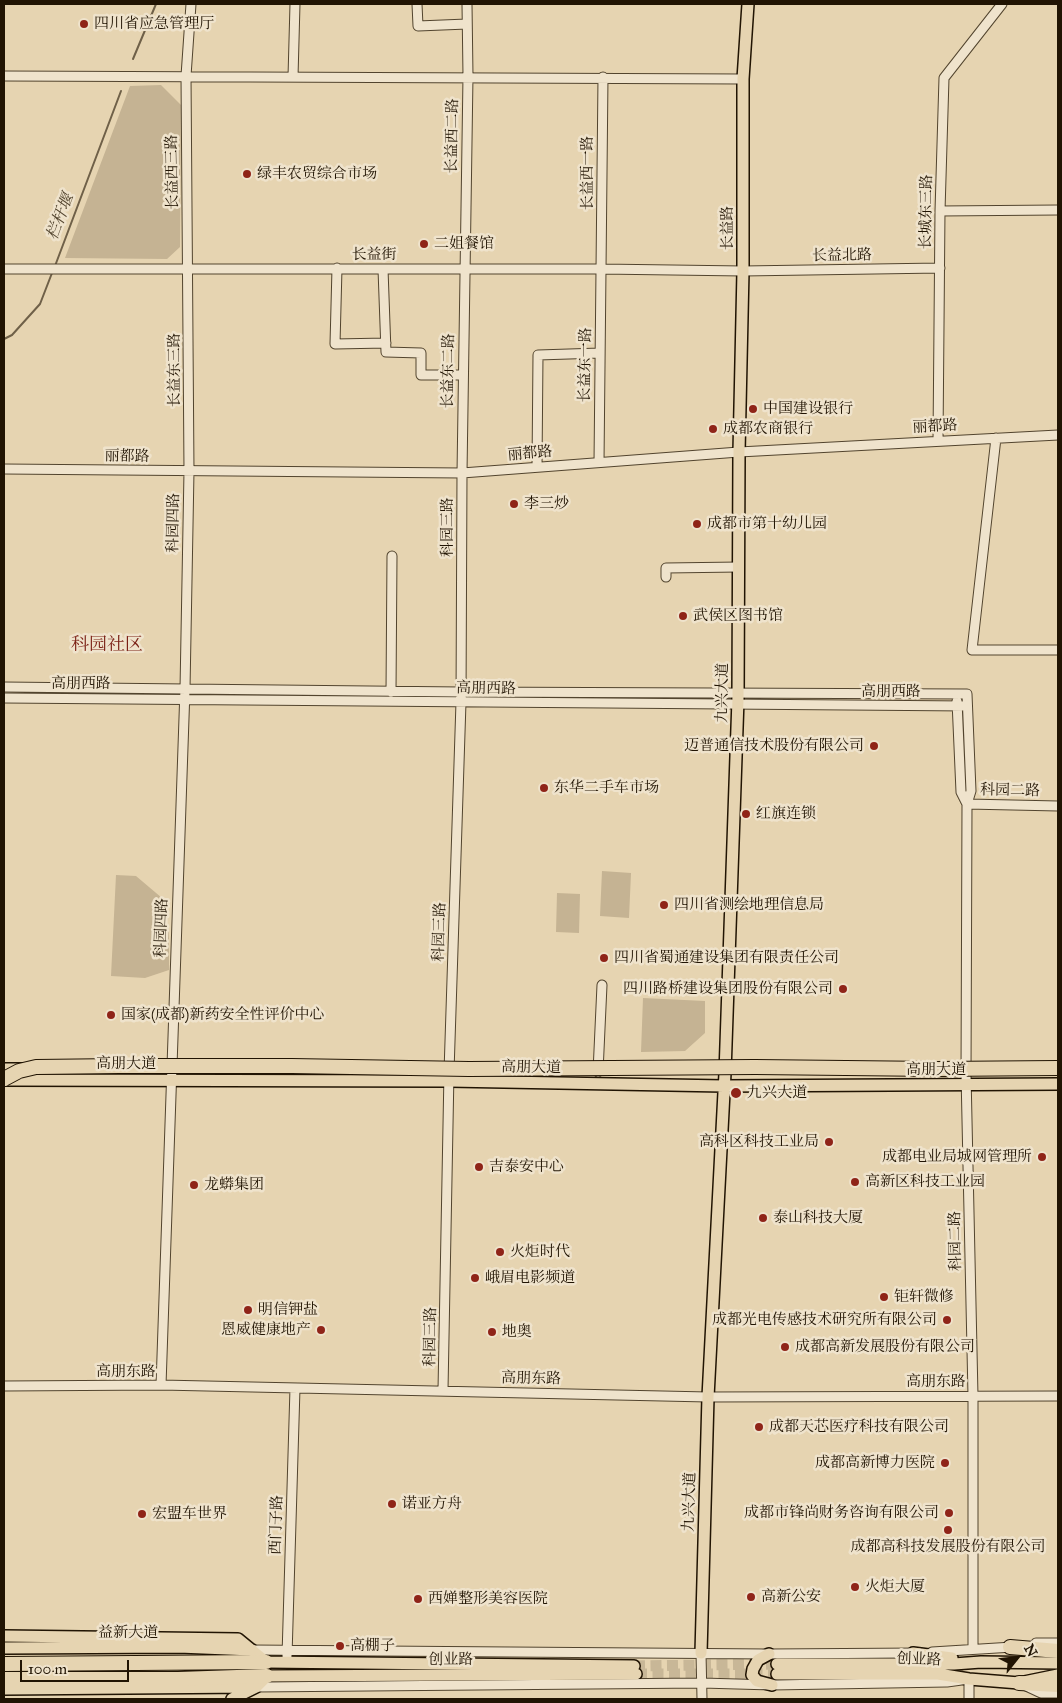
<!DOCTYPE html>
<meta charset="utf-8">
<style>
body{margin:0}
#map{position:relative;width:1062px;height:1703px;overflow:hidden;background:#e6d4b1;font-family:"IM FELL Great Primer",serif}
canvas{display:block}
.frame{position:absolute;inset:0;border:5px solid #211403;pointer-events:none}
.north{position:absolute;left:992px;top:1633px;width:50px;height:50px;-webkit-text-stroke:4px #efe3cc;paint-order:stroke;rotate:61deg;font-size:14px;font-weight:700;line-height:20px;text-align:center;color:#211403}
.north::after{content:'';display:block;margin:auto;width:18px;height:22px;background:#211403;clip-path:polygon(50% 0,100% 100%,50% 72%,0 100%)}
.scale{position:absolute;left:20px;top:1660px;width:109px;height:22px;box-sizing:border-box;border:2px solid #211403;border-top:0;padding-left:6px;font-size:15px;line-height:18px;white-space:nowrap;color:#211403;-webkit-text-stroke:4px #efe3cc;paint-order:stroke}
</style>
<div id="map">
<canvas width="1062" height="1703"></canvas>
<div class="frame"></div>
<div class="north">N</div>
<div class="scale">100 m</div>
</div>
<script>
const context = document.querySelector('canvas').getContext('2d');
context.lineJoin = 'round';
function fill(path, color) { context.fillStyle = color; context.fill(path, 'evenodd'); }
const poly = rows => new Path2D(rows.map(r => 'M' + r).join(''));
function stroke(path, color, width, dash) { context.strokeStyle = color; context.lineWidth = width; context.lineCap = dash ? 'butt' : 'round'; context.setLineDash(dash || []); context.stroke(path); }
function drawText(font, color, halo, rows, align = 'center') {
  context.font = font + ' "IM FELL Great Primer","Noto Serif SC",serif'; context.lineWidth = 5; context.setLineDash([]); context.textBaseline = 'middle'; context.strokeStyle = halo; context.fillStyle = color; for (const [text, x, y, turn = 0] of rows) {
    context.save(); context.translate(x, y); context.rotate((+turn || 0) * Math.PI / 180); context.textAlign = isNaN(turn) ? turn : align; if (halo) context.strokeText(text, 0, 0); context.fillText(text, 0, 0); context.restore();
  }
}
fill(poly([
 [161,85,181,105,180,247,167,259,65,258,130,86],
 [602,871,631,873,629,918,600,916],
 [116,875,136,876,162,898,161,917,169,927,169,970,145,978,111,976],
 [557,893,580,894,579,933,556,932],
 [643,998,705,1001,705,1033,685,1051,641,1052]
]), '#c5b393');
stroke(poly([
 [133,59,156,4],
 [55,266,121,91],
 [4,339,12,335,40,304,52,273]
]), '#6f6048', 2);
stroke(poly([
 [634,1666,777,1664],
 [636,1674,777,1674]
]), '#c8b797', 11, [11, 5.5]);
const minor = poly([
 [417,4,418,26,467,24],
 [4,76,743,79],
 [293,77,295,4],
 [940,211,1058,210],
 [337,268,335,344,386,343],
 [4,269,601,269,743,271,940,268],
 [383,269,386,352,421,353,421,375,463,375],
 [996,438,972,650,1058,650],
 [938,440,940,211,944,78,1002,4],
 [599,462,603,77],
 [537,467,538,355,600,353],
 [4,469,462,473,739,452,1058,435],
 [666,577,666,568,739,567],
 [4,687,461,692,967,694,971,791,967,804],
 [391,692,392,556],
 [4,698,967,706],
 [957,701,961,792,967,804],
 [598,1072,602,985],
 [161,1385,185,689,189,471,186,76,191,4],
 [4,1386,161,1385,708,1397,1058,1396],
 [443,1390,449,1072,461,702,462,473,468,76,467,4],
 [1036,1643,1058,1643],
 [973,1648,973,1396,966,1074,967,804,1058,806],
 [252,1650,769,1654,919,1653],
 [932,1652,1013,1647],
 [701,1653,702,1699],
 [287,1656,295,1388],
 [1026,1686,1041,1693,1058,1693],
 [256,1687,702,1683,772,1685,947,1682,969,1679,969,1699]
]);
const major = poly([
 [4,1069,24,1069],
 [4,1080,449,1081,724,1086,1058,1084],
 [4,1636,238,1639,266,1662,634,1666],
 [4,1648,179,1647,252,1650],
 [701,1653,708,1397,725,1073,738,699,739,452,743,271,743,79,748,4],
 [913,1653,952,1658],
 [769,1654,758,1660,753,1669,752,1675,757,1681,772,1685],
 [777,1664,954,1664,981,1662,1058,1663],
 [777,1674,938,1674,969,1679,1019,1683,1058,1675],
 [4,1689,252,1687],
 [232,1699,256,1687,267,1676,636,1674]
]);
const highway = poly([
 [1010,1647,1058,1651],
 [4,1664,266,1662],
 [4,1679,178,1679,267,1676],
 [1019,1683,1058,1685]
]);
stroke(minor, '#52442e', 11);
stroke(major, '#211403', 14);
stroke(highway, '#211403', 16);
stroke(minor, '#efe3cc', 9);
stroke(major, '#e6d4b1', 11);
stroke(highway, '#e6d4b1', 14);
const highwayBridge = poly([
 [4,1079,19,1071,36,1067,119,1066,292,1066,469,1069,755,1067,936,1069,1058,1068]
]);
stroke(highwayBridge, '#211403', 16, []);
stroke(highwayBridge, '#e6d4b1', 14);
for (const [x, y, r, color] of [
 [84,24,5,"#8f2418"],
 [247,174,5,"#8f2418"],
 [424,244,5,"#8f2418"],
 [753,409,5,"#8f2418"],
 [713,429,5,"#8f2418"],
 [514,504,5,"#8f2418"],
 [697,524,5,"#8f2418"],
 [683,616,5,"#8f2418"],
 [874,746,5,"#8f2418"],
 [544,788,5,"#8f2418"],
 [746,814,5,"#8f2418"],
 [664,905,5,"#8f2418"],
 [604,958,5,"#8f2418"],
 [843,989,5,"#8f2418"],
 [111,1015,5,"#8f2418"],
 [736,1093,6,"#8f2418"],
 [829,1142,5,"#8f2418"],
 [1042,1157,5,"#8f2418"],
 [479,1167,5,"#8f2418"],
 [855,1182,5,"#8f2418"],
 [194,1185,5,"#8f2418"],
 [763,1218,5,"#8f2418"],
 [500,1252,5,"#8f2418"],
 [475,1278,5,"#8f2418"],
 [884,1297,5,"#8f2418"],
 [248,1310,5,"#8f2418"],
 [947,1320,5,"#8f2418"],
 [321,1330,5,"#8f2418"],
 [492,1332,5,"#8f2418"],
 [785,1347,5,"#8f2418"],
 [759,1427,5,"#8f2418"],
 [945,1463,5,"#8f2418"],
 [392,1504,5,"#8f2418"],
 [949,1513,5,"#8f2418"],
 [142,1514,5,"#8f2418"],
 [948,1530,5,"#8f2418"],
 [855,1587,5,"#8f2418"],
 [751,1597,5,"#8f2418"],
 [418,1599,5,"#8f2418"],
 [340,1646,5,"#8f2418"]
]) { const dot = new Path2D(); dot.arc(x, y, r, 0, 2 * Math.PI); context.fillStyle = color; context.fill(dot); stroke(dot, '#efe3cc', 2); }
drawText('15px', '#211403', '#efe3cc', [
 ["四川省应急管理厅",94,24],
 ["绿丰农贸综合市场",257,174],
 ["二姐餐馆",434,244],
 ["中国建设银行",763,409],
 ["成都农商银行",723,429],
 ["李三炒",524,504],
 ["成都市第十幼儿园",707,524],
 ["武侯区图书馆",693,616],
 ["迈普通信技术股份有限公司",864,746,"right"],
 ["东华二手车市场",554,788],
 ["红旗连锁",756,814],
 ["四川省测绘地理信息局",674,905],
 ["四川省蜀通建设集团有限责任公司",614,958],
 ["四川路桥建设集团股份有限公司",833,989,"right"],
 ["国家(成都)新药安全性评价中心",121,1015],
 ["九兴大道",747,1093],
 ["高科区科技工业局",819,1142,"right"],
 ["成都电业局城网管理所",1032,1157,"right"],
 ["吉泰安中心",489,1167],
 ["高新区科技工业园",865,1182],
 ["龙蟒集团",204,1185],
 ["泰山科技大厦",773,1218],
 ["火炬时代",510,1252],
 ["峨眉电影频道",485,1278],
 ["钜轩微修",894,1297],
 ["明信钾盐",258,1310],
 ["成都光电传感技术研究所有限公司",937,1320,"right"],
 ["恩威健康地产",311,1330,"right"],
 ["地奥",502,1332],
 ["成都高新发展股份有限公司",795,1347],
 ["成都天芯医疗科技有限公司",769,1427],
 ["成都高新博力医院",935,1463,"right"],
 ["诺亚方舟",402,1504],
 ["成都市锋尚财务咨询有限公司",939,1513,"right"],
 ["宏盟车世界",152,1514],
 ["成都高科技发展股份有限公司",948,1547,"center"],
 ["火炬大厦",865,1587],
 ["高新公安",761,1597],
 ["西婵整形美容医院",428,1599],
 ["高棚子",350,1646]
], 'left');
drawText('15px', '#211403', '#efe3cc', [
 ["长益西二路",453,136,-89],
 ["长益西三路",173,172,-91],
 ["长益西一路",588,173,-90],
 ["长城东三路",927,212,-89],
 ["长益路",728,228,-90],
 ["长益街",374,255],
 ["长益北路",842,256,-1],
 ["长益东一路",586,365,-89],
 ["长益东三路",175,370,-90],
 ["长益东二路",449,371,-89],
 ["丽都路",935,427,-3],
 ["丽都路",530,454,-5],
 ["丽都路",127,457,1],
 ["科园四路",174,523,-89],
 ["科园三路",448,527,-90],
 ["高朋西路",81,684],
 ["高朋西路",486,689,1],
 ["高朋西路",891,692],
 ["九兴大道",723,693,-89],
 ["科园二路",1010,791,1],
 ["科园四路",162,928,-88],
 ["科园三路",440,932,-88],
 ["高朋大道",126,1064],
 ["高朋大道",531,1068,1],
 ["高朋大道",936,1070],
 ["科园二路",956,1241,-91],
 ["科园三路",431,1337,-89],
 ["高朋东路",126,1372],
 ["高朋东路",531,1379,1],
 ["高朋东路",936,1382],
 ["九兴大道",690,1502,-88],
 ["西门子路",277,1525,-88],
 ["益新大道",128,1633],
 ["创业路",451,1660],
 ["创业路",919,1660,2]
]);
drawText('italic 16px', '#554731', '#efe3cc', [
 ["栏杆堰",61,217,-69]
]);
drawText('18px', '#7a1f14', '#efe3cc', [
 ["科园社区",107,646]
]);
</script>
